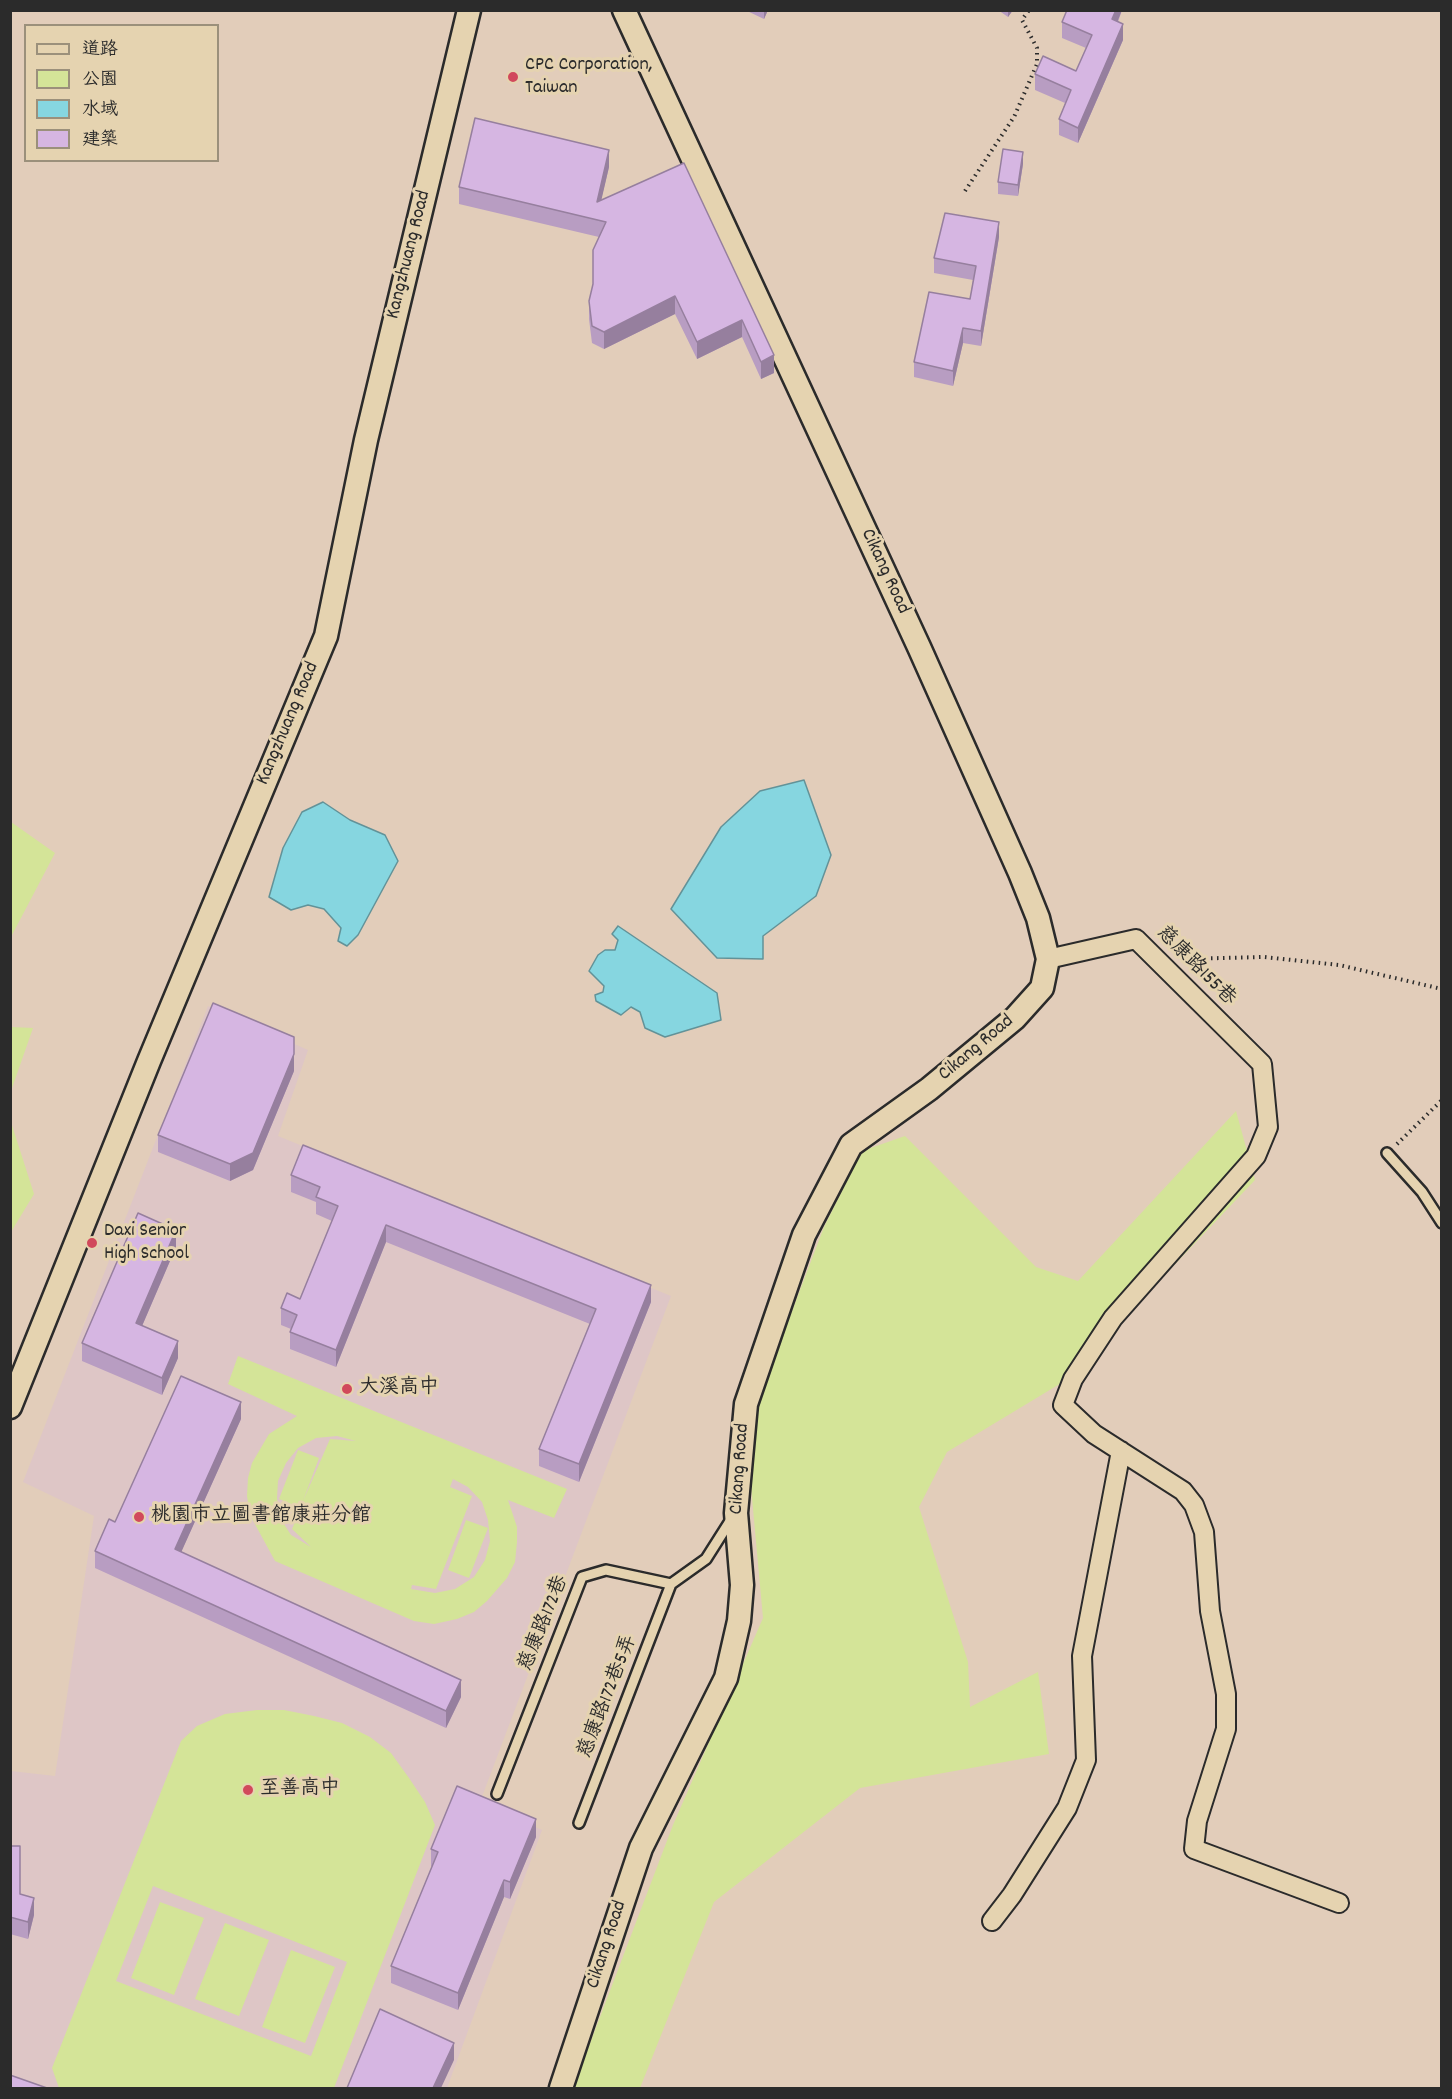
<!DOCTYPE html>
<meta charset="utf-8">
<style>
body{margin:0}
#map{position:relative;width:1452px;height:2099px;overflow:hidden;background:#e2cdba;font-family:Dekko,"LXGW WenKai TC",sans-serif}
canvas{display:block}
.frame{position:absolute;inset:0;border:12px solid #2b2b2b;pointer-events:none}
.legend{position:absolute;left:24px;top:24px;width:195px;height:138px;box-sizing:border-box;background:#e5d3b0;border:2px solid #9b907b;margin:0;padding:8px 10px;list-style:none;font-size:18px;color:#2b2b2b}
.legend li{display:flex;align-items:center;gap:12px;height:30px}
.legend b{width:30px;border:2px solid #9b907b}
</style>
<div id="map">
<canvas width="1452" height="2099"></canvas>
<div class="frame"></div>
<ul class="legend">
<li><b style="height:8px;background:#e5d3b0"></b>道路</li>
<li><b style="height:16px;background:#d4e498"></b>公園</li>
<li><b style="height:16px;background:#86d6e0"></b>水域</li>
<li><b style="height:16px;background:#d6b6e2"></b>建築</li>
</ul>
</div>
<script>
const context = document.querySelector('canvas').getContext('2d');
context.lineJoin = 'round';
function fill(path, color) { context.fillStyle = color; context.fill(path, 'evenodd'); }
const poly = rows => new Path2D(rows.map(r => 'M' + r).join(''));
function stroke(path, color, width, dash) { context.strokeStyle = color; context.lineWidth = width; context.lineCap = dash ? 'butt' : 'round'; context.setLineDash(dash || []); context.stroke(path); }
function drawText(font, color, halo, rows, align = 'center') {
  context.font = font + ' Dekko,"LXGW WenKai TC",sans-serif'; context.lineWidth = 6; context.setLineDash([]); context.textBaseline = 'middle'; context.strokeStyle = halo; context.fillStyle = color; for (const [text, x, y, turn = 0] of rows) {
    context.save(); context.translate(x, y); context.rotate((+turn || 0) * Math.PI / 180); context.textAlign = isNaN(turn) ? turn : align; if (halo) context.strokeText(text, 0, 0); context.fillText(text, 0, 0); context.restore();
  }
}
fill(poly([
 [208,1006,308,1050,278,1136,671,1296,480,1802,542,1830,447,2088,11,2088,11,1771,55,1776,94,1516,23,1482]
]), '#dec6c6');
fill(poly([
 [11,822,55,853,11,937],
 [11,1027,33,1028,11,1091,10,1027],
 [1236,1111,1255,1180,1063,1382,947,1452,919,1507,968,1662,970,1707,1038,1672,1049,1754,860,1788,714,1902,640,2088,573,2088,673,1825,763,1618,746,1432,824,1227,862,1151,905,1136,1036,1267,1078,1281],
 [10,1119,34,1194,11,1232,10,1232],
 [238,1356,567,1489,554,1518,508,1500,517,1527,517,1542,515,1562,507,1578,487,1601,474,1612,457,1619,434,1624,414,1621,275,1561,250,1515,247,1496,248,1478,252,1463,269,1434,297,1416,228,1384],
 [337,1436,356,1441,330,1439,303,1501,319,1458,298,1450,279,1499,301,1508,292,1529,311,1547,291,1535,280,1518,277,1498,278,1481,286,1463,298,1448,316,1438],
 [453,1479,468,1487,482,1502,488,1520,490,1541,485,1560,474,1577,455,1589,435,1593,411,1589,412,1585,436,1589,472,1496,450,1487],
 [466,1520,488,1528,469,1578,448,1570],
 [257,1710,284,1710,314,1716,342,1723,370,1737,391,1753,409,1778,425,1802,435,1825,334,2088,59,2088,52,2068,181,1741,197,1726,225,1714],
 [153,1886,347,1962,311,2056,116,1981],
 [160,1902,204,1918,174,1995,131,1978],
 [225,1923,269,1940,239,2016,195,1999],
 [291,1950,335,1967,305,2043,262,2027]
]), '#d4e498');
const water = poly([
 [804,780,831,855,816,896,763,936,763,959,717,958,671,909,721,827,760,791,804,780],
 [323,802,350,820,385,835,398,861,358,935,347,946,338,941,341,928,324,909,308,905,291,910,269,897,283,848,302,812,323,802],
 [618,926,717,993,721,1020,665,1037,645,1028,640,1012,631,1007,621,1015,596,1001,595,995,603,992,604,986,589,971,598,955,605,950,615,950,618,940,612,934,618,926]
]);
fill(water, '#86d6e0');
stroke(water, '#629298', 1.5);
const service = poly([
 [1387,1153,1422,1192,1442,1223],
 [497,1794,582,1577,606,1570,671,1584,706,1559,732,1518],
 [579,1823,671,1584]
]);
const minor = poly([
 [1048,959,1136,939,1262,1064,1268,1127,1256,1156,1113,1318,1073,1379,1063,1405,1094,1434,1183,1491,1194,1505,1204,1532,1210,1611,1226,1694,1226,1729,1197,1821,1194,1849,1339,1903],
 [992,1921,1012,1895,1067,1808,1086,1760,1082,1656,1121,1451]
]);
const tertiary = poly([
 [10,1407,149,1061,326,636,366,440,469,10],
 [561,2088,641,1848,726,1678,739,1621,742,1585,736,1513,746,1404,804,1235,851,1145,929,1089,1015,1018,1042,988,1048,959,1038,918,1020,873,919,647,624,10]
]);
stroke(service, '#2b2b2b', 14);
stroke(minor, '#2b2b2b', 22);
stroke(tertiary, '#2b2b2b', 27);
stroke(poly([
 [965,191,1014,117,1037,64,1037,48,1022,20,1029,10],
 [1181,959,1264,957,1339,965,1442,989],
 [1397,1144,1442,1100]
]), '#2b2b2b', 4, [1.5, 4.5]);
stroke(service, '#e5d3b0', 9);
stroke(minor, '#e5d3b0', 18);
stroke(tertiary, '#e5d3b0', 22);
fill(poly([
 [745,10,768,10,764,19],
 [998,10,1013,10,1008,17],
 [1122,10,1118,22,1123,40,1078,143,1059,135,1059,119,1065,103,1035,90,1035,74,1076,71,1086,48,1062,38,1062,22],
 [684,163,774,373,761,379,742,337,697,359,675,314,604,349,592,343,589,319,589,301,593,286,599,237,459,204,459,187,609,167,601,200],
 [1023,164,1018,196,998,194,998,182],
 [999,237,981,346,963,343,953,386,914,377,914,362,970,299,973,280,934,273,934,258],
 [294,1071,253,1170,230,1181,158,1152,158,1135],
 [291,1175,651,1302,579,1482,539,1466,539,1449,590,1324,386,1242,336,1367,290,1349,290,1332,291,1329,281,1325,281,1308,300,1299,332,1221,316,1214,316,1202,291,1192],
 [176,1247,142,1326,178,1358,162,1395,82,1361,82,1343],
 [241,1419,181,1552,461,1697,446,1728,95,1568,95,1551],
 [536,1837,510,1899,504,1897,458,2010,391,1983,391,1966,432,1867,431,1866,431,1849],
 [10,1846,20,1894,34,1915,28,1939,10,1934]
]), '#b89dc2');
fill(poly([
 [764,10,768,10,764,19],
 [1008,10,1013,10,1008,17],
 [1116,10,1122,10,1112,35,1112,19],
 [1123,24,1123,40,1078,143,1078,128],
 [609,150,609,167,597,219,597,202],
 [1023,152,1023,164,1018,196,1018,185],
 [999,222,999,237,981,346,981,331],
 [675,296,675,314,604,349,604,332],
 [742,320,742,337,697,359,697,342],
 [963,328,963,343,953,386,953,371],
 [774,355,774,373,761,379,761,362],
 [294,1054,294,1071,253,1170,230,1181,230,1164],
 [386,1225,386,1242,336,1367,336,1350],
 [176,1230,176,1247,136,1340,136,1323],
 [651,1285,651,1302,579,1482,579,1464],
 [178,1341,178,1358,162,1395,162,1378],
 [241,1402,241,1419,175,1566,175,1549],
 [461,1680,461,1697,446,1728,446,1711],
 [536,1819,536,1837,510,1899,510,1882],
 [504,1880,504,1897,458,2010,458,1993],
 [34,1898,34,1915,28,1939,28,1922],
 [454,2043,454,2060,441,2088,433,2088]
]), '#967f9e');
const building = poly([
 [1067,10,1116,10,1112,19,1123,24,1078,128,1059,119,1071,90,1035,74,1043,56,1076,71,1092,35,1062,22,1067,10],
 [475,118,609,150,597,202,684,163,774,355,761,362,742,320,697,342,675,296,604,332,592,326,589,301,593,284,593,250,606,222,459,187,475,118],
 [1003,149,1023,152,1018,185,998,182,1003,149],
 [945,213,999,222,981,331,963,328,953,371,914,362,929,292,970,299,976,266,934,258,945,213],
 [213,1003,294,1037,294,1054,253,1153,230,1164,158,1135,213,1003],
 [303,1145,651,1285,579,1464,539,1449,596,1309,386,1225,336,1350,290,1332,297,1315,281,1308,287,1293,300,1299,338,1206,316,1197,320,1187,291,1175,303,1145],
 [138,1213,176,1230,136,1323,178,1341,162,1378,82,1343,138,1213],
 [181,1376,241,1402,175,1549,461,1680,446,1711,95,1551,109,1519,115,1522,181,1376],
 [457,1786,536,1819,510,1882,504,1880,458,1993,391,1966,438,1852,431,1849,457,1786],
 [10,1846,20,1846,20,1894,34,1898,28,1922,10,1917,10,1846],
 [380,2009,454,2043,433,2088,434,2088,347,2088,380,2009],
 [10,2075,47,2088,10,2088,10,2075]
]);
fill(building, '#d6b6e2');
stroke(building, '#967f9e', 1.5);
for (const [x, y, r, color] of [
 [513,77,6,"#d1495b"],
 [92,1243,6,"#d1495b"],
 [347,1389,6,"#d1495b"],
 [139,1517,6,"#d1495b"],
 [248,1790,6,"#d1495b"]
]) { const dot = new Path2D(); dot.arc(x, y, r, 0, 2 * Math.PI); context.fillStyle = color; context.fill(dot); stroke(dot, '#e5d3b0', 2); }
drawText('20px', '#2b2b2b', '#e5d3b0', [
 ["CPC Corporation,",525,66],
 ["Taiwan",525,89],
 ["Daxi Senior",104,1232],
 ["High School",104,1255],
 ["大溪高中",359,1389],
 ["桃園市立圖書館康莊分館",151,1517],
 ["至善高中",260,1790]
], 'left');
drawText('20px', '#2b2b2b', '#e5d3b0', [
 ["Kangzhuang Road",410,255,-76],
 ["Cikang Road",884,572,65],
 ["Kangzhuang Road",289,724,-67],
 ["慈康路155巷",1195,967,45],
 ["Cikang Road",977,1049,-40],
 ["Cikang Road",741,1469,-86],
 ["慈康路172巷",545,1624,-68],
 ["慈康路172巷5弄",609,1697,-69],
 ["Cikang Road",608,1945,-72]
]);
</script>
